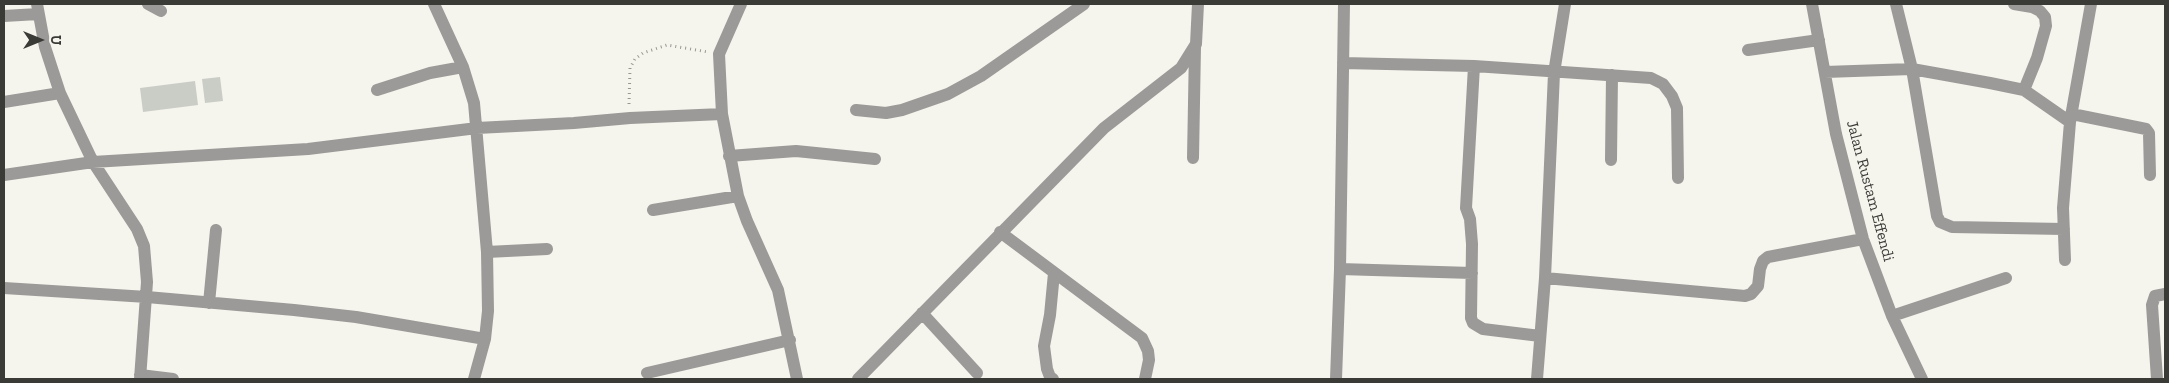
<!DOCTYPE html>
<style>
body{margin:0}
#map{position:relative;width:2169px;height:383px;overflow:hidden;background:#f5f5ed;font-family:"Zilla Slab",serif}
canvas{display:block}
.frame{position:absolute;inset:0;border:5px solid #3a3a37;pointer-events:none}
.north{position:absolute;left:15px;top:15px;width:50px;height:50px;-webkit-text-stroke:4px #f5f5ed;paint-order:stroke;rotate:90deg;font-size:14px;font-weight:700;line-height:20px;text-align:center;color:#3a3a37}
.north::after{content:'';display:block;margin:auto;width:18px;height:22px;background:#3a3a37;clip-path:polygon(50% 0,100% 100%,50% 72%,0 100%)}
</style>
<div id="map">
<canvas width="2169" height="383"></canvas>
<div class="frame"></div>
<div class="north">U</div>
</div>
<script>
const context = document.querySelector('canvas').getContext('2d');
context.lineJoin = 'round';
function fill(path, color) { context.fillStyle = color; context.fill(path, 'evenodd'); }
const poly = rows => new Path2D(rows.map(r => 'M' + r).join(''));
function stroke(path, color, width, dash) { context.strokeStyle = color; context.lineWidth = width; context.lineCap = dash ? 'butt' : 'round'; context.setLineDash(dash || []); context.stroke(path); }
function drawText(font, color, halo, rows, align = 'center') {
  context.font = font + ' "Zilla Slab",serif'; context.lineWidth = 4.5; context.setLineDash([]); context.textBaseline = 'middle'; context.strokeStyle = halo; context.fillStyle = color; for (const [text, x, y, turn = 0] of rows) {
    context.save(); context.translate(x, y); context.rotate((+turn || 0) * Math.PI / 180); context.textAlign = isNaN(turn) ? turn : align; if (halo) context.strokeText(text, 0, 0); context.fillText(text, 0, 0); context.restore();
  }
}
fill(poly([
 [220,77,223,101,205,103,202,79],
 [195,81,198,105,143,112,140,88]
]), '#cacdc6');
stroke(poly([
 [629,104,630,68,635,59,643,53,667,45,708,52]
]), '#989893', 3, [1, 4]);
stroke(poly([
 [37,4,45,47,60,93,93,162,137,229,144,246,147,282,140,379],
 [148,4,161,11],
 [434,4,463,67,474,103,487,252,488,311,485,339,474,379],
 [741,4,719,54,722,114,738,196,747,221,778,290,797,379],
 [1812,4,1836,134,1863,239,1892,316,1922,379],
 [1896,4,1912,69,1937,216,1940,222,1952,227,2064,229],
 [2014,4,2032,7,2040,11,2045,17,2046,26,2037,58,2024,90],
 [4,16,38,14],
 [1748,50,1819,40],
 [1343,63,1474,66,1651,78,1663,84,1672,96,1677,108,1678,178],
 [1474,66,1466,208,1470,219,1472,244,1471,318,1473,323,1483,329,1540,336],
 [1825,72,1912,69,1990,83,2024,90,2070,122],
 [377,90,430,73,463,67],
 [4,102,60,93],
 [856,110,886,113,902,110,948,94,981,76,1084,4],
 [2072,114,2146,129,2149,133,2150,175],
 [729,156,796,151,875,159],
 [1193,158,1195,47],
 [1611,160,1612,75],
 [4,175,93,162,308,149,477,128,574,123,630,118,722,114],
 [653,210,738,196],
 [1000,232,1142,338,1148,351,1149,360,1145,379],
 [487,252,547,249],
 [2065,260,2063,208,2070,122,2091,4],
 [1340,269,1472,273],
 [1545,278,1745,296,1751,294,1758,286,1760,269,1763,261,1768,257,1863,239],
 [4,288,147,297,294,310,356,317,485,339],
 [209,303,216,230],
 [922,313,977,373],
 [1892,316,2006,278],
 [647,373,790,340],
 [140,375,173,379],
 [858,379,1104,128,1181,68,1196,44,1198,4],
 [1053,379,1050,377,1047,369,1044,346,1050,315,1054,273],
 [1336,379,1340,269,1344,4],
 [1537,379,1545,278,1554,73,1565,4],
 [2157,379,2152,305,2155,296,2165,294]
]), '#9c9a98', 12);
drawText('16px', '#3a3a37', '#f5f5ed', [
 ["Jalan Rustam Effendi",1870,191,75]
]);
</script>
